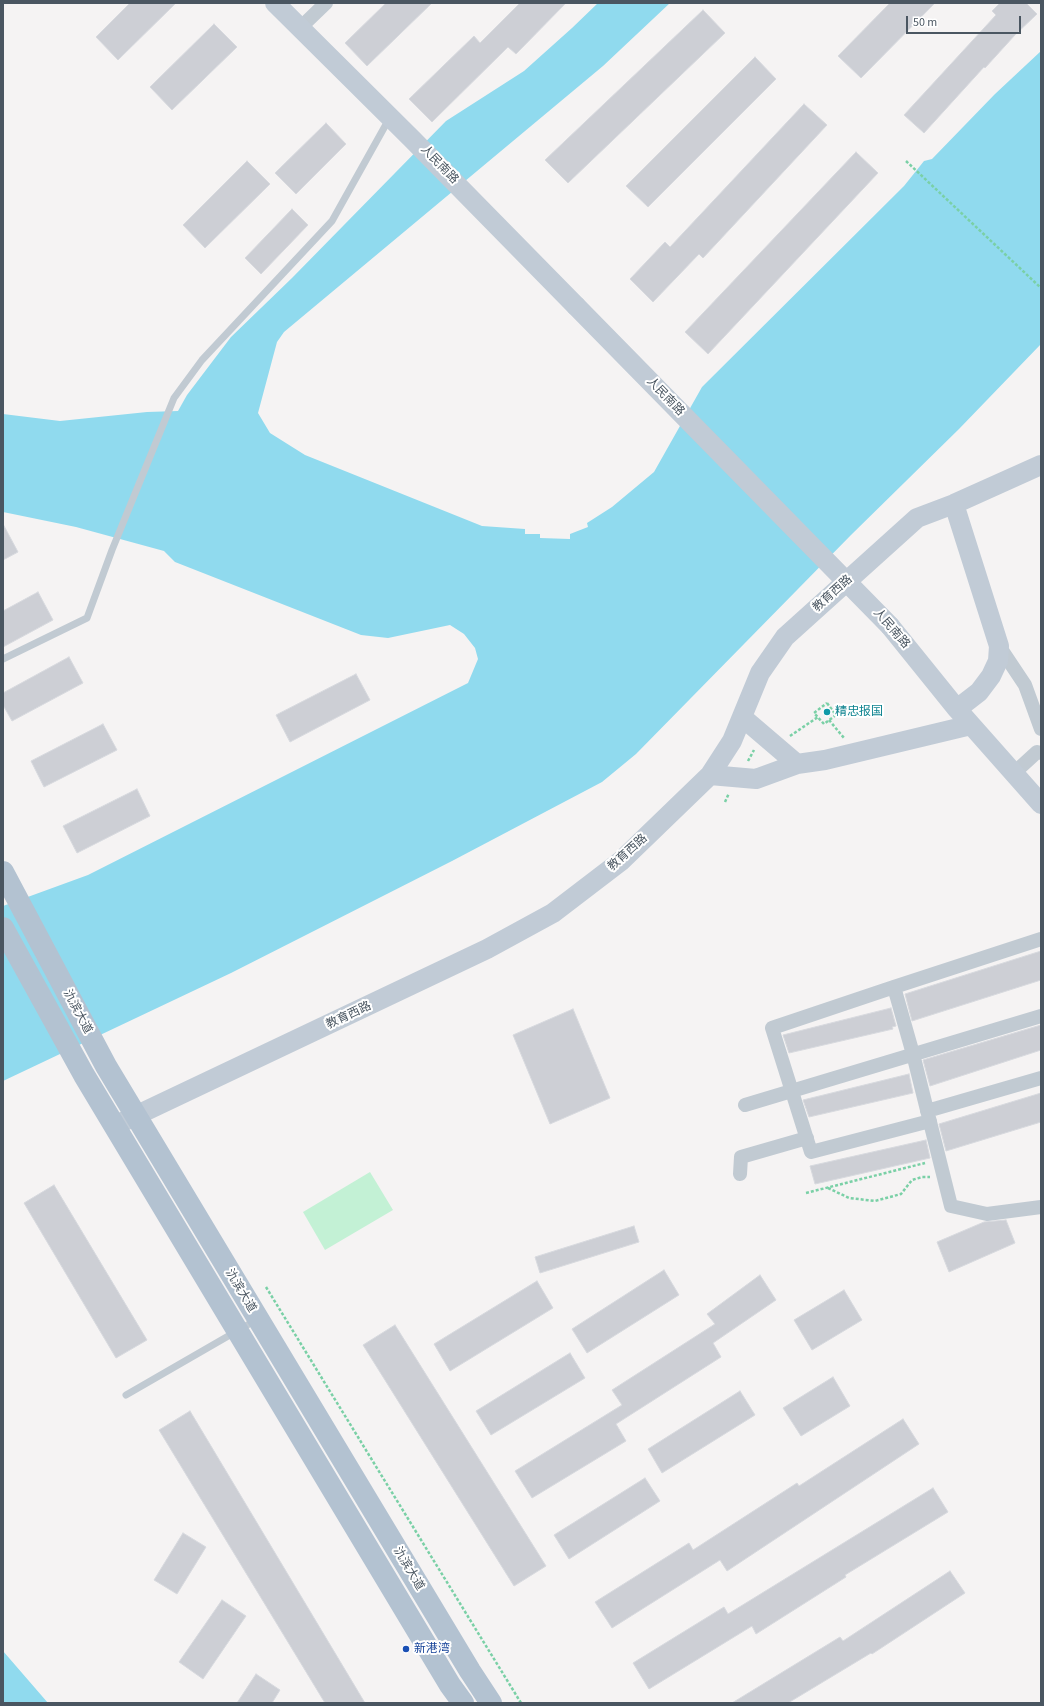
<!DOCTYPE html>
<meta charset="utf-8">
<style>
body{margin:0}
#map{position:relative;width:1044px;height:1706px;overflow:hidden;background:#f5f3f3;font-family:"Source Sans 3",sans-serif}
canvas{display:block}
.frame{position:absolute;inset:0;border:4px solid #4a5661;pointer-events:none}
.scale{position:absolute;left:906px;top:16px;width:115px;height:18px;box-sizing:border-box;border:2px solid #4a5661;border-top:0;padding-left:5px;font-size:12px;line-height:14px;white-space:nowrap;color:#4a5661;-webkit-text-stroke:3px #fff;paint-order:stroke}
</style>
<div id="map">
<canvas width="1044" height="1706"></canvas>
<div class="frame"></div>
<div class="scale">50 m</div>
</div>
<script>
const context = document.querySelector('canvas').getContext('2d');
context.lineJoin = 'round';
function fill(path, color) { context.fillStyle = color; context.fill(path, 'evenodd'); }
const poly = rows => new Path2D(rows.map(r => 'M' + r).join(''));
function stroke(path, color, width, dash) { context.strokeStyle = color; context.lineWidth = width; context.lineCap = dash ? 'butt' : 'round'; context.setLineDash(dash || []); context.stroke(path); }
function drawText(font, color, halo, rows, align = 'center') {
  context.font = font + ' "Source Sans 3","Noto Sans SC",sans-serif'; context.lineWidth = 4; context.setLineDash([]); context.textBaseline = 'middle'; context.strokeStyle = halo; context.fillStyle = color; for (const [text, x, y, turn = 0] of rows) {
    context.save(); context.translate(x, y); context.rotate((+turn || 0) * Math.PI / 180); context.textAlign = isNaN(turn) ? turn : align; if (halo) context.strokeText(text, 0, 0); context.fillText(text, 0, 0); context.restore();
  }
}
fill(poly([
 [370,1172,393,1210,325,1250,303,1212]
]), '#c3f1d5');
fill(poly([
 [598,3,670,3,603,66,284,332,277,342,258,413,270,433,305,455,482,526,525,529,525,534,540,534,540,538,570,539,570,534,588,527,587,523,612,507,654,472,702,387,904,186,924,161,932,159,995,94,1041,51,1041,344,959,429,851,535,636,754,602,782,452,861,231,973,3,1081,3,906,88,875,468,683,478,659,475,648,464,634,450,625,388,638,361,635,175,562,164,551,76,527,3,512,3,414,60,421,147,412,178,411,187,395,231,337,292,278,446,121,524,71,572,28],
 [3,1651,48,1703,3,1703]
]), '#90daee');
const building = poly([
 [130,3,176,3,118,60,96,37,130,3],
 [386,3,432,3,367,66,345,43,386,3],
 [520,3,566,3,516,54,508,47,432,122,409,99,474,36,480,43,520,3],
 [890,3,935,3,861,78,838,56,890,3],
 [1000,3,1026,3,1037,14,1015,35,985,68,984,67,924,133,904,115,996,15,992,11,1000,3],
 [703,10,725,33,568,183,545,160,703,10],
 [214,24,237,47,172,110,150,87,214,24],
 [755,57,776,79,648,207,626,186,755,57],
 [804,104,827,125,703,258,699,254,653,302,630,279,665,242,670,247,804,104],
 [326,123,346,144,296,194,275,173,326,123],
 [856,152,878,173,708,354,685,332,856,152],
 [247,161,270,184,205,248,183,225,247,161],
 [292,209,308,225,261,274,245,258,292,209],
 [3,524,18,552,3,560,3,524],
 [38,592,53,620,3,647,3,611,38,592],
 [69,657,83,683,12,721,3,705,3,693,69,657],
 [356,674,370,700,290,742,276,715,356,674],
 [103,724,117,750,44,787,31,761,103,724],
 [137,789,150,816,77,853,63,826,137,789],
 [1041,951,1041,980,912,1021,905,994,1041,951],
 [891,1008,896,1026,892,1027,893,1029,789,1053,783,1035,891,1008],
 [573,1009,610,1098,550,1124,513,1035,573,1009],
 [1041,1025,1041,1050,930,1086,923,1060,1041,1025],
 [909,1074,913,1093,809,1117,803,1100,909,1074],
 [1041,1093,1041,1122,946,1151,939,1124,1041,1093],
 [926,1140,930,1158,815,1184,810,1166,926,1140],
 [54,1185,147,1340,116,1358,24,1203,54,1185],
 [1006,1220,1015,1243,949,1272,937,1242,984,1222,1006,1220],
 [634,1226,639,1242,540,1273,535,1257,634,1226],
 [664,1270,679,1295,587,1353,572,1329,664,1270],
 [760,1275,776,1300,713,1343,721,1357,616,1424,626,1441,532,1498,515,1471,622,1405,612,1390,715,1324,707,1314,760,1275],
 [537,1281,553,1308,450,1371,434,1344,537,1281],
 [844,1290,862,1320,812,1350,794,1320,844,1290],
 [395,1325,546,1566,514,1586,363,1345,395,1325],
 [570,1353,585,1378,491,1435,476,1411,570,1353],
 [833,1377,850,1406,801,1436,783,1408,833,1377],
 [740,1391,755,1415,662,1473,648,1449,740,1391],
 [190,1411,365,1703,325,1703,159,1430,190,1411],
 [903,1419,919,1444,727,1571,720,1560,612,1628,595,1602,689,1543,693,1550,797,1483,799,1486,903,1419],
 [645,1478,660,1501,569,1559,554,1535,645,1478],
 [933,1488,948,1512,845,1575,846,1577,756,1634,752,1626,649,1689,633,1663,724,1607,728,1614,933,1488],
 [183,1533,206,1547,177,1594,154,1580,183,1533],
 [950,1571,965,1593,872,1654,871,1653,788,1703,732,1703,840,1637,843,1641,950,1571],
 [222,1600,246,1616,203,1679,179,1662,222,1600],
 [256,1674,280,1690,272,1703,237,1703,256,1674]
]);
fill(building, '#cdcfd5');
stroke(building, '#d7d9de', 1);
stroke(poly([
 [906,161,1041,288],
 [827,703,836,715,824,724,814,713,827,703],
 [829,720,844,738],
 [790,736,818,717],
 [748,761,754,750],
 [725,802,729,793],
 [828,1188,849,1198,875,1201,901,1194,912,1180,922,1177,930,1177],
 [806,1193,925,1163],
 [266,1287,521,1703]
]), '#7ad0a6', 2.5, [3, 2]);
stroke(poly([
 [3,659,87,618,112,550,174,398,202,360,332,221,389,119],
 [126,1395,256,1320]
]), '#c1cad2', 7);
stroke(poly([
 [300,28,326,3],
 [999,646,1025,685,1041,729],
 [1014,773,1037,752,1038,753],
 [1041,939,894,987,913,1054,951,1206,987,1214,1041,1207],
 [894,987,772,1028,811,1152,930,1121],
 [745,1105,1041,1016],
 [927,1111,1041,1078],
 [740,1174,741,1157,807,1138]
]), '#c1cad2', 14);
stroke(poly([
 [275,3,412,139,576,306],
 [954,504,999,646,998,661,991,676,979,692,957,709],
 [890,626,957,709,1041,804],
 [742,717,797,764,825,760,971,725],
 [710,775,756,779,797,764],
 [114,1126,487,949,553,913,621,861,710,775,732,741,760,673,785,637,917,518,954,504,1041,465]
]), '#c1cbd6', 20);
stroke(poly([
 [3,872,106,1066,470,1671,491,1703],
 [3,928,84,1075,450,1685,463,1703]
]), '#b3c2d1', 22);
stroke(poly([
 [576,306,890,626]
]), '#c1cbd6', 20);
for (const [x, y, r, color] of [
 [827,712,4,"#0f9aa8"],
 [406,1649,4,"#1a4fb4"]
]) { const dot = new Path2D(); dot.arc(x, y, r, 0, 2 * Math.PI); context.fillStyle = color; context.fill(dot); stroke(dot, '#fff', 1.5); }
drawText('12px', '#4a5661', '#fff', [
 ["人民南路",439,165,46],
 ["人民南路",665,397,46],
 ["教育西路",833,594,-42],
 ["人民南路",891,629,49],
 ["教育西路",628,853,-42],
 ["氿滨大道",77,1012,62],
 ["教育西路",349,1016,-25],
 ["氿滨大道",240,1291,59],
 ["氿滨大道",408,1569,59]
]);
drawText('12px', '#0d838f', '#fff', [
 ["精忠报国",835,712]
], 'left');
drawText('12px', '#164399', '#fff', [
 ["新港湾",414,1649]
], 'left');
</script>
